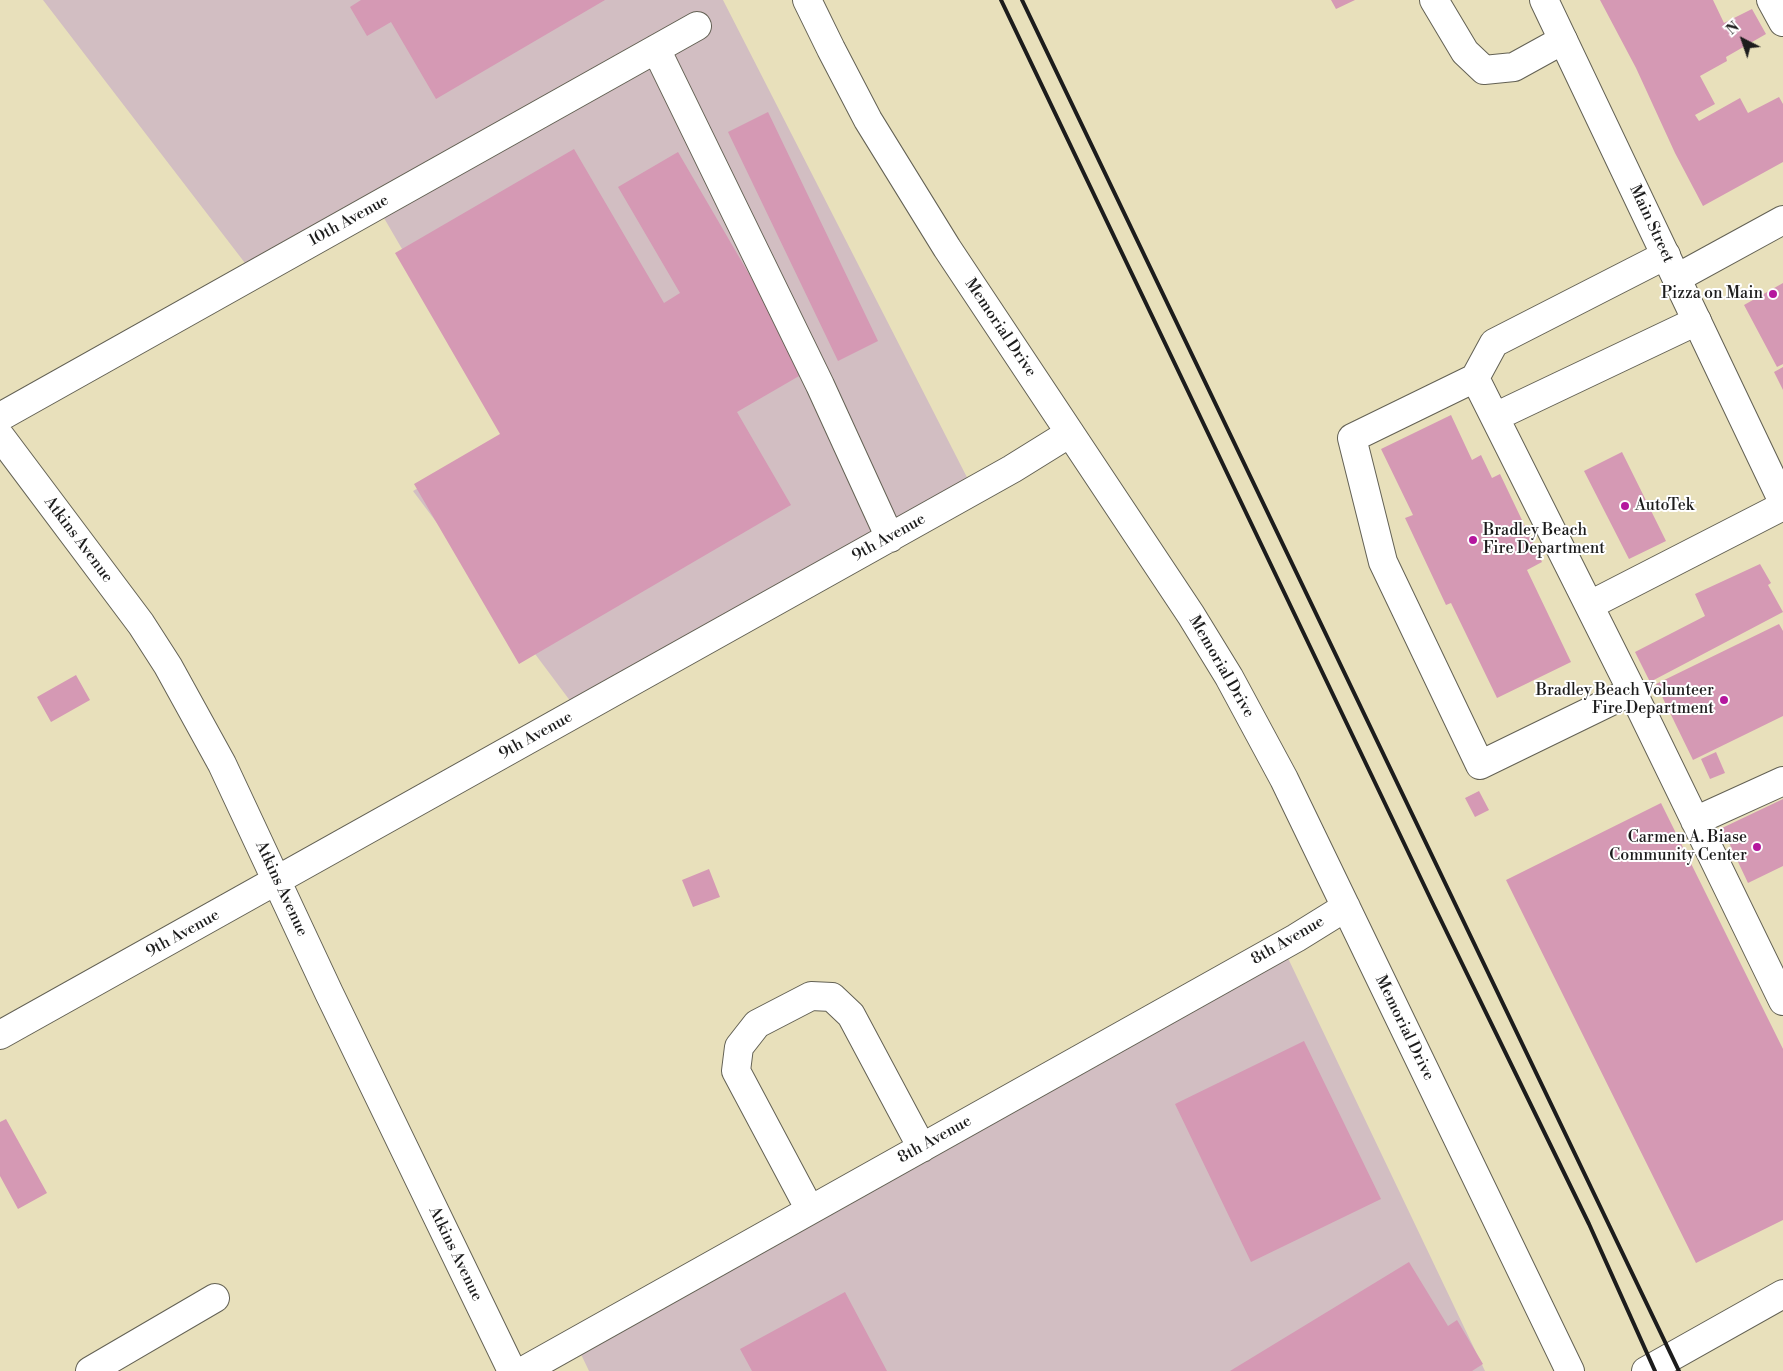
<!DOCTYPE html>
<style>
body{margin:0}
#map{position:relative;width:1783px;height:1371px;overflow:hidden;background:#e8e0bb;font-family:"Libre Bodoni",serif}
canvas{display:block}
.north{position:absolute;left:1718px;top:15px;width:50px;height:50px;-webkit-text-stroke:4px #fff;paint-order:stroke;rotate:319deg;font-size:14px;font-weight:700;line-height:20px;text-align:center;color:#1c1c1c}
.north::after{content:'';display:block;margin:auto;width:18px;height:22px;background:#1c1c1c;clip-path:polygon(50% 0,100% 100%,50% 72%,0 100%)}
</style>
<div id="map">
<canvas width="1783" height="1371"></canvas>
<div class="north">N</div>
</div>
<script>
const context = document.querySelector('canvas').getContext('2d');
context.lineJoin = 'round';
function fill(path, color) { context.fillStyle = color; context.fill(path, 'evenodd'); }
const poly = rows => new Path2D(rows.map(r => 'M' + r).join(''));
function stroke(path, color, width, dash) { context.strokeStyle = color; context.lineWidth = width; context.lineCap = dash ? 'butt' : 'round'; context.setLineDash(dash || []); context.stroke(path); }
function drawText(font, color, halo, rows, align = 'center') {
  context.font = font + ' "Libre Bodoni",serif'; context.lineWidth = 4; context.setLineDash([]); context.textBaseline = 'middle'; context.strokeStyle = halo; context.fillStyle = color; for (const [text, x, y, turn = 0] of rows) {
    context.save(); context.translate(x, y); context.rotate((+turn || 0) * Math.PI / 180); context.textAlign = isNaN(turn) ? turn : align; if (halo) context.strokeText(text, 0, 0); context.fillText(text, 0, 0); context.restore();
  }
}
fill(poly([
 [43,0,723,0,976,495,580,714,413,491,511,436,377,206,258,280],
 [1286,954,1485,1371,589,1371,578,1348]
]), '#d2bec2');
fill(poly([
 [361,0,605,0,436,99,391,22,367,36,350,7],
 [1331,0,1355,0,1336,9],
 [1600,0,1713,0,1724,23,1752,9,1766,34,1726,57,1727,61,1700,76,1715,104,1695,115,1699,121,1740,98,1748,113,1779,97,1783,104,1783,162,1703,206,1675,153,1636,68],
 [768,112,878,341,838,361,728,132],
 [574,149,664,303,680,293,618,187,678,152,806,372,737,412,791,505,519,664,414,484,500,434,395,253],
 [1783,283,1783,364,1777,367,1744,305],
 [1783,367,1783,390,1774,372],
 [1451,415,1472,460,1481,455,1492,478,1500,474,1542,562,1527,570,1571,662,1497,698,1451,603,1446,605,1405,518,1413,515,1381,449],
 [1622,452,1666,541,1629,559,1584,471],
 [1760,564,1771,583,1768,585,1783,612,1650,682,1635,652,1705,616,1695,594],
 [1779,624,1783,631,1783,716,1693,760,1656,684],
 [76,675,90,700,51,722,37,697],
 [1716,752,1725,773,1710,779,1701,759],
 [1479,791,1489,810,1475,817,1465,798],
 [1783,799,1783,866,1748,883,1722,828],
 [1661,803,1783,1049,1783,1220,1696,1263,1506,880],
 [709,869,720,897,693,907,682,880],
 [1304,1041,1381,1199,1251,1262,1175,1104],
 [6,1119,47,1193,18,1209,0,1176,0,1122],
 [1409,1262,1448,1326,1457,1320,1483,1364,1472,1371,1230,1371],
 [845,1292,887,1371,752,1371,740,1349]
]), '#d599b4');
const minor = poly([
 [807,0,831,49,868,120,947,248,1191,615,1229,677,1284,779,1570,1371],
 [1434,0,1465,52,1484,70,1514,67,1563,40],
 [1771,0,1783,22],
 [656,49,820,385,890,538],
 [1677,278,1783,220],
 [1475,378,1632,691,1783,1001],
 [0,417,697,26],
 [1495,417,1697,321],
 [0,436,141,624,168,666,222,764,329,993,512,1371],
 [1590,605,1783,506],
 [1632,691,1480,765,1383,562,1352,438,1475,378,1494,343,1666,255],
 [1695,821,1783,781],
 [0,1035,1012,469,1070,433],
 [810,1210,736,1071,739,1047,757,1024,811,996,832,997,851,1015,922,1148],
 [90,1371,215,1298],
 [523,1371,1296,938,1346,907],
 [1646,1371,1783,1294]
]);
const major = poly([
 [1544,0,1783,502]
]);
stroke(minor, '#636154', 30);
stroke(major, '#636154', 30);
stroke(minor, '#fff', 28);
stroke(major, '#fff', 28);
stroke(poly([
 [1001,0,1434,906,1589,1224,1655,1371],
 [1022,0,1679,1371]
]), '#1c1c1c', 4);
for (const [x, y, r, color] of [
 [1773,294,5,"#b5179e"],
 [1625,506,5,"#b5179e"],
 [1473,540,5,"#b5179e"],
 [1724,700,5,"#b5179e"],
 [1757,847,5,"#b5179e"]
]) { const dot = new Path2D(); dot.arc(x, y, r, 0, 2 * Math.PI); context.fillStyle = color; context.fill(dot); stroke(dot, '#fff', 2); }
drawText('16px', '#1c1c1c', '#fff', [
 ["10th Avenue",349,221,-29],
 ["Main Street",1651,224,65],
 ["Memorial Drive",1000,328,56],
 ["9th Avenue",889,538,-29],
 ["Atkins Avenue",78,540,53],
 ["Memorial Drive",1221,667,60],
 ["9th Avenue",536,736,-29],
 ["Atkins Avenue",281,889,65],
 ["9th Avenue",183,934,-29],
 ["8th Avenue",1288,941,-30],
 ["Memorial Drive",1404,1028,64],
 ["8th Avenue",935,1140,-29],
 ["Atkins Avenue",455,1254,64]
]);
drawText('16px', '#1c1c1c', '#fff', [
 ["Pizza on Main",1763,294],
 ["AutoTek",1635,506,"left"],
 ["Bradley Beach",1483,531,"left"],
 ["Fire Department",1483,549,"left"],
 ["Bradley Beach Volunteer",1714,691],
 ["Fire Department",1714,709],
 ["Carmen A. Biase",1747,838],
 ["Community Center",1747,856]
], 'right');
</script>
